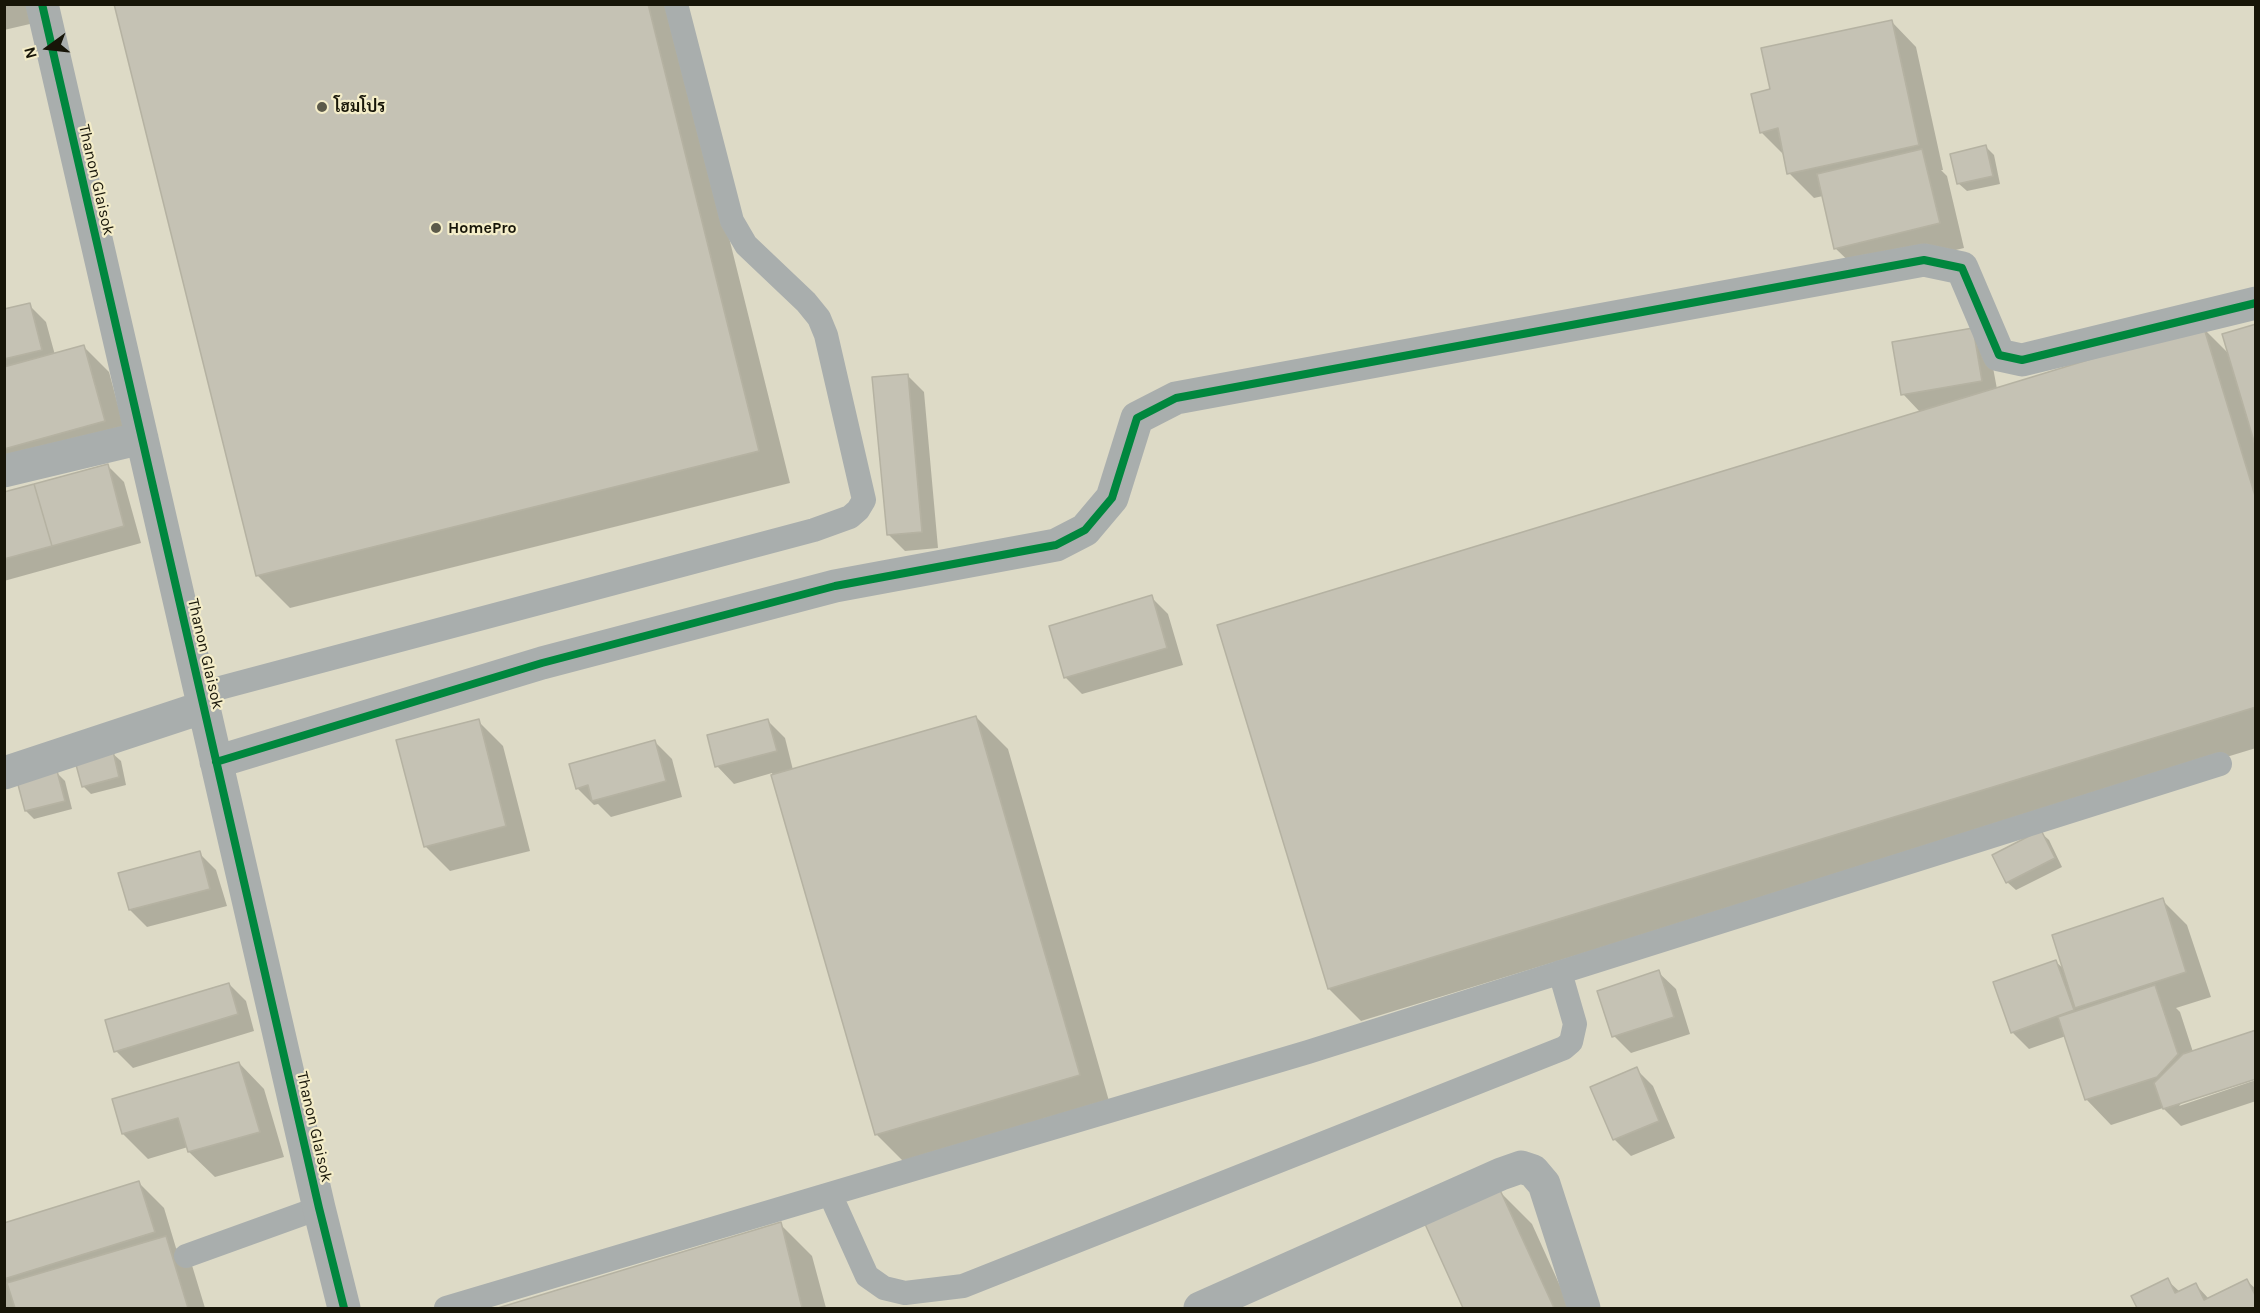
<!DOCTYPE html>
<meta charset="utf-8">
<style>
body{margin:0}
#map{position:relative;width:2260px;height:1313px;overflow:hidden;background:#dddac6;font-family:Karla,sans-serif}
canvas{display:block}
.frame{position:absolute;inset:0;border:6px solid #171508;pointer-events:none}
.north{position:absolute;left:18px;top:18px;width:60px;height:60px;-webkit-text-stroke:4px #f4edc9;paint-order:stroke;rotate:255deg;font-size:16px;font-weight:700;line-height:24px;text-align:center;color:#171508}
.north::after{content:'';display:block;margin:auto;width:21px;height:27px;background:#171508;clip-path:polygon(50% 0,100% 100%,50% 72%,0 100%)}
</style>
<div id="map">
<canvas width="2260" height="1313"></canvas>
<div class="frame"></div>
<div class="north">N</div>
</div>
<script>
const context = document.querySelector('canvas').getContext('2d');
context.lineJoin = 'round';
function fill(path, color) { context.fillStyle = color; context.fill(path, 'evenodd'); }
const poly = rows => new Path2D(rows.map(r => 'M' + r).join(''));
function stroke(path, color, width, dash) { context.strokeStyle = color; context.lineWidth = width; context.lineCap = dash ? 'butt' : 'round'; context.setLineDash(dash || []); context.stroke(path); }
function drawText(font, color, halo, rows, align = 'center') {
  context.font = font + ' Karla,Sarabun,sans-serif'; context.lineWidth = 4.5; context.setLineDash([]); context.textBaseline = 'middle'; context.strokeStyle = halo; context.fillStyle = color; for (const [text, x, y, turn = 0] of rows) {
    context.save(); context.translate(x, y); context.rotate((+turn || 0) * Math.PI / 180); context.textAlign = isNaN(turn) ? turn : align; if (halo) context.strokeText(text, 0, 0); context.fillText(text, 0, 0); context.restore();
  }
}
fill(poly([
 [4,4,39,4,43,21,4,30],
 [115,4,671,4,790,483,290,608,257,575],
 [1891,21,1916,47,1943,170,1941,170,1947,176,1964,248,1861,273,1835,248,1823,196,1814,198,1789,173,1785,156,1761,132,1772,90],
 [1986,147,1994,155,2000,184,1967,191,1958,183],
 [29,305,46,322,55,355,84,347,109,372,129,446,4,461,4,311],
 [2256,326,2256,748,1361,1021,1329,989,1920,412,1903,394,1972,329,1989,346,1997,389,2202,327,2229,354],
 [907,375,924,392,938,548,905,551,888,534],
 [107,465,124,482,141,543,4,581,4,494],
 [1151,597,1168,614,1183,665,1082,694,1065,677],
 [976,717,1008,749,1111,1108,908,1166,876,1134,772,773,734,784,717,766,768,721,785,738,793,770],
 [478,721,503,746,530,851,450,871,425,846],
 [655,742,672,759,682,797,611,817,598,804,594,805,577,788],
 [112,753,121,761,126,785,91,794,83,786],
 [57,773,65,781,72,809,34,819,26,811],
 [2040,832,2049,840,2062,867,2016,890,2007,882],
 [199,853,216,870,227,906,147,927,130,910,120,874],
 [2162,900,2187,925,2211,997,2176,1008,2180,1012,2193,1052,2183,1101,2179,1106,2256,1080,2256,1101,2181,1126,2163,1108,2111,1125,2086,1099,2066,1036,2029,1049,2012,1032,2056,962,2065,970],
 [1658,972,1676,989,1690,1034,1631,1053,1614,1036],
 [229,984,246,1001,254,1031,133,1068,116,1051],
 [239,1063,264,1089,284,1157,215,1177,189,1152,188,1147,148,1159,123,1134,113,1100],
 [1636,1069,1653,1086,1675,1138,1631,1156,1614,1139],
 [139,1183,164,1208,176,1248,191,1262,205,1308,4,1308,4,1225],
 [1500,1192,1532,1224,1570,1308,1465,1308,1427,1225],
 [780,1224,812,1256,826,1308,503,1308],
 [2167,1280,2180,1292,2196,1285,2209,1299,2247,1281,2256,1289,2256,1308,2139,1308,2133,1297]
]), '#0003');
const building = poly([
 [114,4,648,4,759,451,256,576,114,4],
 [1892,20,1919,145,1787,174,1778,128,1760,133,1751,94,1770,89,1761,48,1892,20],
 [1986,145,1993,176,1957,184,1950,154,1986,145],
 [1922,149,1940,223,1834,249,1817,174,1922,149],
 [30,303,42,350,4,359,4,309,30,303],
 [2256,324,2256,448,2222,334,2256,324],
 [2203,325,2256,499,2256,707,1328,989,1217,625,2203,325],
 [1973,328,1982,381,1901,395,1892,342,1973,328],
 [84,345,105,421,4,449,4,367,84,345],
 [908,374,922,532,887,535,872,377,908,374],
 [108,464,124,526,52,546,34,484,108,464],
 [34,484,52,546,4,559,4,492,34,484],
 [1152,595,1167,648,1064,678,1049,626,1152,595],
 [976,716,1080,1075,875,1135,771,775,976,716],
 [479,719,506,826,424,847,396,740,479,719],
 [768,719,777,751,715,767,707,735,768,719],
 [655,740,666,781,592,801,588,785,576,789,569,764,655,740],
 [113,751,119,777,82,787,75,761,113,751],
 [57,771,65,801,25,811,17,781,57,771],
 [2041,830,2055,858,2006,883,1992,855,2041,830],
 [200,851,210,889,129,910,118,873,200,851],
 [2163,898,2186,972,2075,1008,2052,935,2163,898],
 [2056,960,2074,1010,2011,1033,1993,982,2056,960],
 [1659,970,1674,1017,1612,1037,1597,991,1659,970],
 [229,983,238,1014,114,1052,105,1020,229,983],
 [2155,985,2178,1054,2157,1077,2085,1100,2058,1017,2155,985],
 [2256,1030,2256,1079,2163,1109,2154,1083,2183,1054,2256,1030],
 [239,1062,260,1132,188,1152,178,1118,122,1134,112,1099,239,1062],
 [1637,1067,1659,1121,1613,1140,1590,1087,1637,1067],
 [139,1181,155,1232,4,1279,4,1223,139,1181],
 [1500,1190,1554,1308,1463,1308,1425,1224,1500,1190],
 [781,1222,802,1308,498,1308,781,1222],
 [166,1236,188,1308,15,1308,7,1283,166,1236],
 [2168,1278,2175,1293,2196,1283,2204,1300,2247,1279,2256,1297,2256,1308,2137,1308,2131,1296,2168,1278]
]);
fill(building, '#c5c2b4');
stroke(building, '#b5b2a2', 1.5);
stroke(poly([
 [201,693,814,530,850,517,858,510,864,500,826,335,819,318,806,302,746,245,732,221,676,4],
 [830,1194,867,1276,884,1288,905,1293,963,1286,1564,1048,1571,1042,1575,1024,1560,972],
 [186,1256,319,1208],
 [446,1308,1308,1052,2220,764]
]), '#a9aead', 24);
stroke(poly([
 [42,4,319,1208,344,1308],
 [4,471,142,438],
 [216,762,542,663,835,586,1056,545,1085,530,1112,498,1137,418,1176,398,1924,260,1962,268,1999,355,2022,360,2256,303],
 [4,773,204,707],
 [1200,1308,1501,1174,1521,1167,1533,1171,1544,1184,1584,1308]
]), '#a9aead', 33);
stroke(poly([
 [42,4,319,1208,344,1308],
 [216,762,542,663,835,586,1056,545,1085,530,1112,498,1137,418,1176,398,1924,260,1962,268,1999,355,2022,360,2256,303]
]), '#00873e', 8);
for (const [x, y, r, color] of [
 [322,107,6,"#5c5a4a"],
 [436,228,6,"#5c5a4a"]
]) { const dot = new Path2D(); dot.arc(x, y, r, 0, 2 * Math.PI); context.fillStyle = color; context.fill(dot); stroke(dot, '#f4edc9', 2); }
drawText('bold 16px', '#171508', '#f4edc9', [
 ["โฮมโปร",334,107],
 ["HomePro",448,228]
], 'left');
drawText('16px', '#171508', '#f4edc9', [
 ["Thanon Glaisok",96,180,77],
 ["Thanon Glaisok",205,654,77],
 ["Thanon Glaisok",314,1127,77]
]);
</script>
